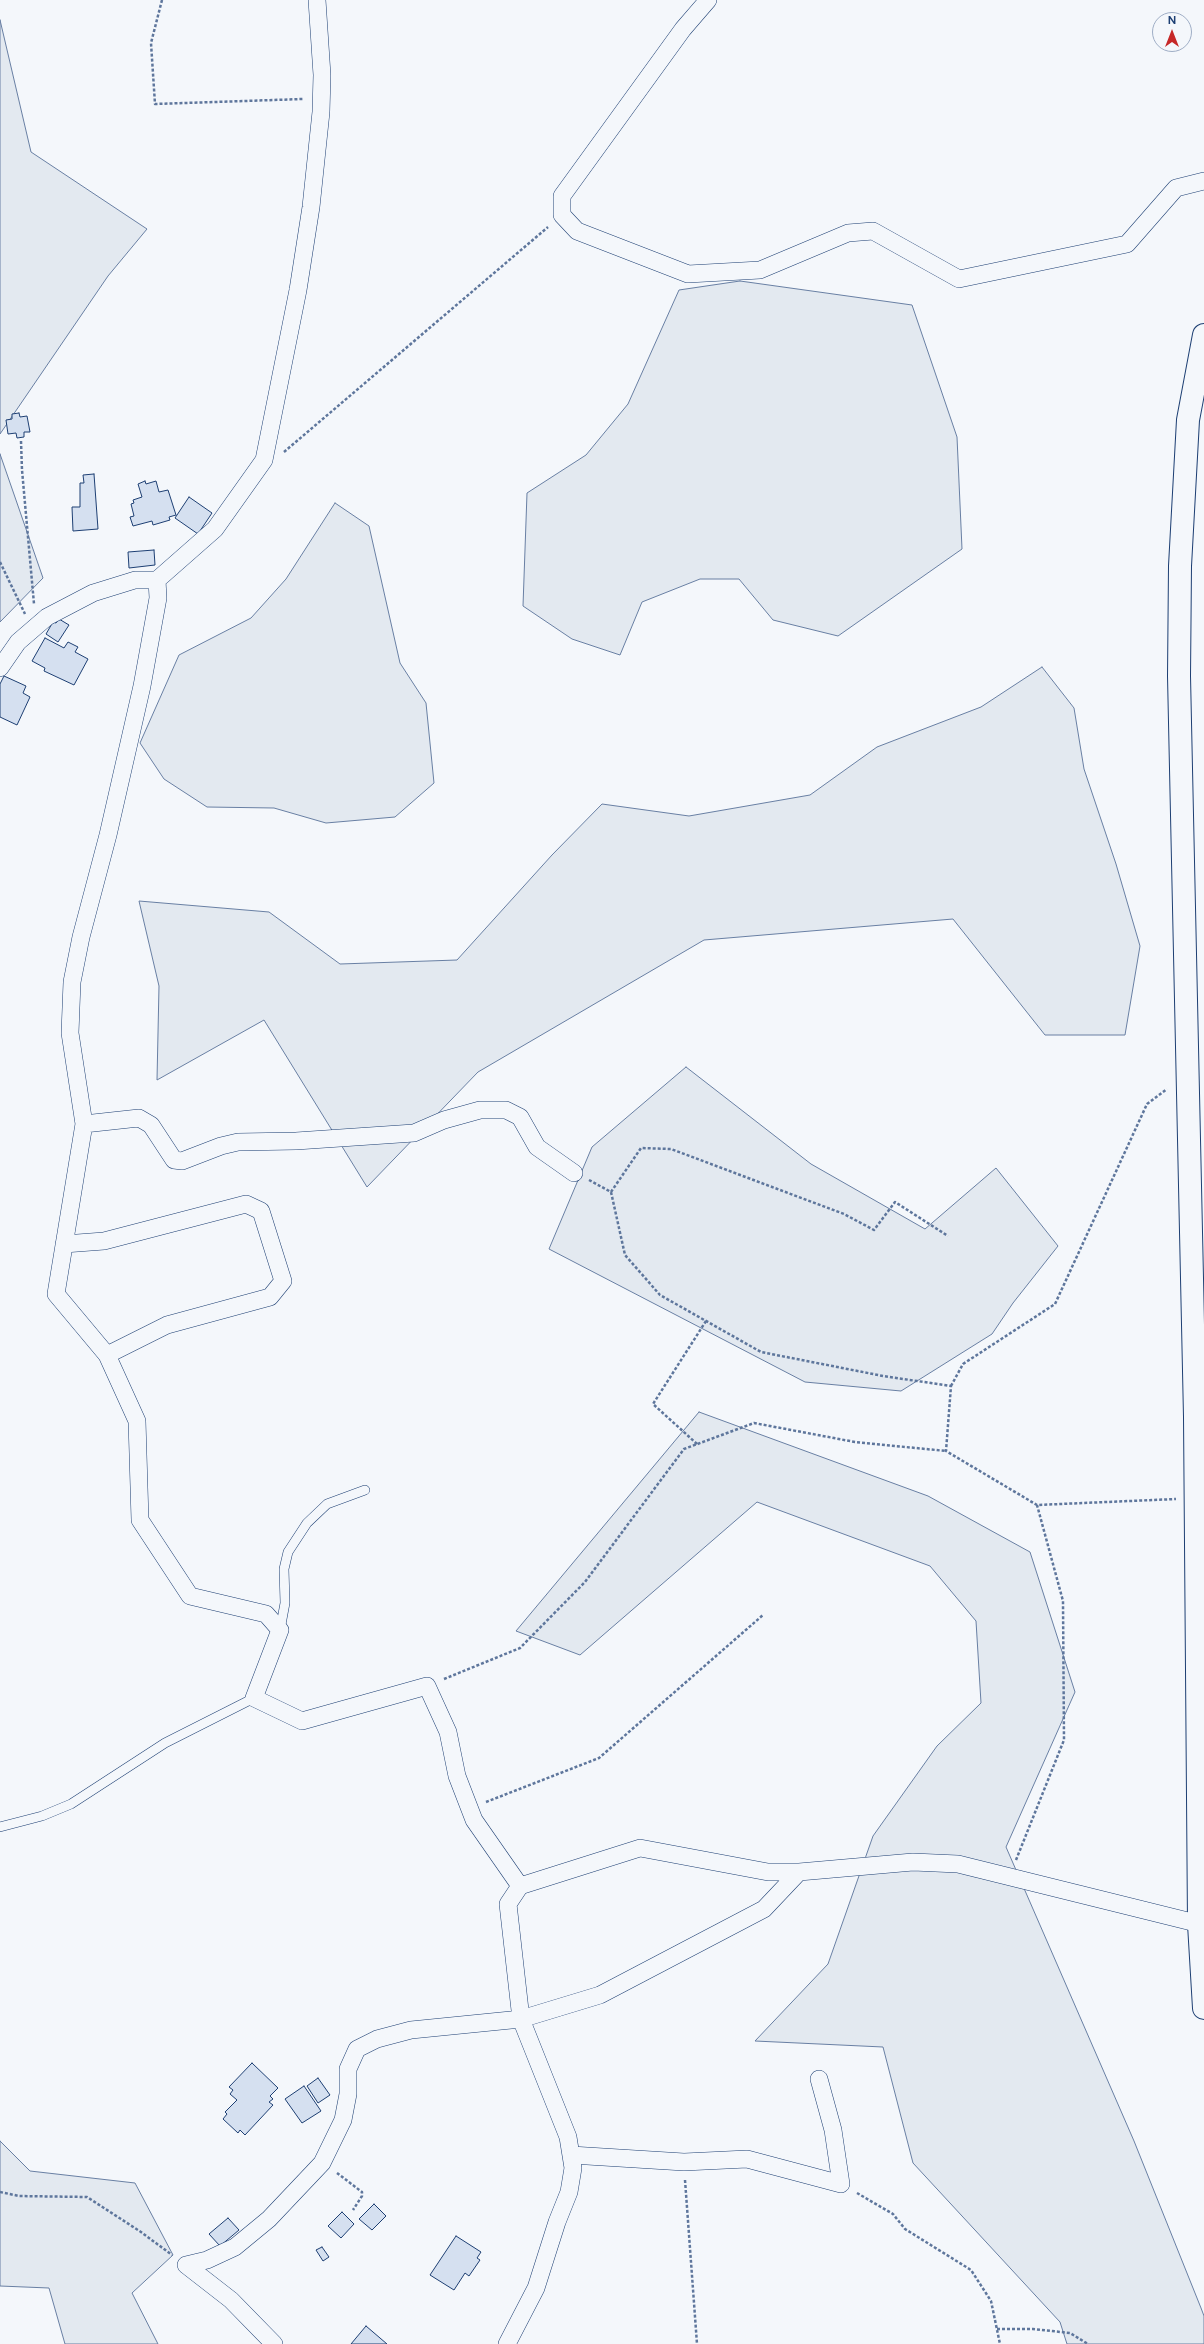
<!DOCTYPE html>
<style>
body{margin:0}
#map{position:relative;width:1204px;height:2344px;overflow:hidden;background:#f4f7fb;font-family:Figtree,sans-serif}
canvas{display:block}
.north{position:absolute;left:1152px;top:12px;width:40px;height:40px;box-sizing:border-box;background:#f4f7fb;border:1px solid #9eadc5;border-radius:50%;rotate:0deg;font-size:11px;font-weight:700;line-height:16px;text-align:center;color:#1d3f73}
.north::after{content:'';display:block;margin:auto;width:14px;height:18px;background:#c62828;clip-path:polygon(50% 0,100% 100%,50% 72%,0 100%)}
</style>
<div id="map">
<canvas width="1204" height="2344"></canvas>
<div class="north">N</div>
</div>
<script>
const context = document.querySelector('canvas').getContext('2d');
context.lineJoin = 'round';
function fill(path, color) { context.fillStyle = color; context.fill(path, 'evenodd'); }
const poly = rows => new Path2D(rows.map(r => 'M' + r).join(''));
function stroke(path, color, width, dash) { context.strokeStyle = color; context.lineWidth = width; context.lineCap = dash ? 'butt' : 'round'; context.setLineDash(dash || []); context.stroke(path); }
const green = poly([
 [0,20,31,152,147,229,108,276,0,434,0,20],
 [740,281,912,305,957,437,962,549,838,636,773,620,739,579,700,579,642,602,620,655,572,639,523,606,527,493,586,455,628,404,679,290,740,281],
 [0,454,43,578,0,622,0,454],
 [335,503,369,526,400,663,426,703,434,783,395,817,326,823,274,808,207,807,164,779,140,743,179,655,251,618,286,579,335,503],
 [1042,667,1074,708,1084,769,1116,864,1140,946,1125,1035,1045,1035,953,919,704,940,478,1072,367,1187,264,1020,157,1080,159,986,139,901,269,912,340,964,457,960,552,855,602,804,689,816,810,795,877,747,981,707,1042,667],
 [686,1067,811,1164,925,1229,996,1168,1058,1246,1013,1303,992,1334,901,1391,805,1382,549,1249,592,1147,686,1067],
 [699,1412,928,1496,1030,1552,1075,1692,1006,1847,1134,2141,1201,2308,1204,2316,1204,2344,1067,2344,1060,2322,913,2163,883,2047,755,2041,828,1964,873,1836,937,1746,981,1703,976,1621,930,1566,757,1502,580,1655,516,1631,699,1412],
 [0,2141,30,2171,135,2183,173,2255,132,2293,158,2344,65,2344,49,2288,0,2286,0,2141]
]);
fill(green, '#e3e9f0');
stroke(green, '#687fa3', 1);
const building = poly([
 [19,413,20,417,27,416,30,432,24,432,24,437,17,438,16,433,8,434,6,420,12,419,12,414,19,413],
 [94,474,98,529,73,531,72,507,80,507,80,483,84,483,83,475,94,474],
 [145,481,146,484,156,481,159,492,168,490,176,515,169,517,170,520,153,525,152,521,133,526,130,517,134,516,131,504,134,503,133,500,142,497,138,484,145,481],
 [189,497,212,513,198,534,175,518,189,497],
 [154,550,155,565,129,568,128,552,154,550],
 [59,619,69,625,58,642,46,634,53,622,56,623,59,619],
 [45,638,64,648,68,642,78,647,75,652,88,659,74,685,44,671,45,668,32,661,45,638],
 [4,676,26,686,23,693,30,697,17,725,0,717,0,684,4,676],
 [252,2063,278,2088,270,2096,273,2099,269,2102,273,2105,245,2135,240,2130,238,2133,223,2119,227,2114,225,2112,237,2100,230,2094,233,2090,229,2087,252,2063],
 [318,2078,330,2095,318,2103,307,2086,318,2078],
 [304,2086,321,2111,302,2123,285,2099,304,2086],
 [374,2204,386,2216,372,2230,359,2219,374,2204],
 [342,2212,354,2224,341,2238,328,2226,342,2212],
 [228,2218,239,2230,220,2246,209,2234,228,2218],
 [456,2236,481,2252,477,2258,480,2260,469,2276,465,2273,454,2290,430,2275,456,2236],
 [322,2247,329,2257,323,2261,316,2250,322,2247],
 [366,2326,387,2344,351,2344,366,2326]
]);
fill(building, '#d5e0f0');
stroke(building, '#1d3f73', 1);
const service = poly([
 [280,1630,285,1603,284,1569,288,1552,307,1523,327,1504,365,1490],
 [0,1827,42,1816,71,1804,165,1743,254,1698]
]);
const minor = poly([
 [317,0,322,75,321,112,311,207,298,290,264,460,215,529,157,580,158,598,142,686,108,835,81,937,72,982,70,1033,84,1124,56,1294,107,1355,137,1421,140,1520,190,1596,266,1614,280,1630,254,1698,302,1721,427,1686,448,1732,457,1776,474,1820,520,1886,640,1848,768,1872,799,1872,913,1862,958,1864,1204,1925],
 [708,0,683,29,562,196,562,215,577,231,688,274,760,270,848,233,873,231,959,279,1127,244,1176,188,1204,181],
 [0,668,18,642,47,617,93,593,135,580,157,580],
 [84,1124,139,1118,151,1125,174,1160,182,1161,221,1146,238,1142,296,1141,414,1133,444,1120,480,1110,506,1110,520,1117,537,1147,574,1173],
 [64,1244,104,1241,246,1204,261,1211,283,1281,270,1297,167,1325,107,1355],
 [571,2155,684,2162,747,2159,841,2184,833,2130,819,2079],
 [186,2265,207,2260,235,2247,269,2219,322,2163,343,2120,348,2094,348,2069,357,2049,377,2039,411,2030,521,2019,600,1995,764,1909,799,1872],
 [186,2265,231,2300,274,2344],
 [507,2344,536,2288,557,2222,569,2192,573,2168,568,2137,521,2019,508,1904,520,1886]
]);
const tertiary = poly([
 [1204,335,1188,420,1180,566,1179,676,1195,1417,1199,1924,1204,2008]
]);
stroke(service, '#1d3f73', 10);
stroke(minor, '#1d3f73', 18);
stroke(tertiary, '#1d3f73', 24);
stroke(poly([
 [162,0,151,43,155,104,303,99],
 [21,441,22,470,34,604],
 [284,452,548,227],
 [0,562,25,614],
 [589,1180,611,1192,641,1148,671,1149,844,1214,874,1230,895,1202,948,1236],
 [611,1192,625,1255,660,1295,761,1352,883,1376,951,1386,946,1451,1037,1505,1176,1499],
 [951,1386,963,1364,1055,1304,1147,1104,1167,1089],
 [697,1444,653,1404,706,1321],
 [444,1679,520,1648,585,1582,684,1449,754,1423,855,1442,946,1451],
 [486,1802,599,1758,763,1615],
 [1016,1860,1064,1740,1063,1601,1037,1505],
 [337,2173,362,2192,362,2196,353,2210],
 [685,2180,697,2344],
 [0,2192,19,2196,87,2197,141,2232,172,2255],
 [857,2193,893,2214,905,2229,971,2270,991,2301,1000,2344],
 [997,2329,1033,2329,1070,2333,1088,2344]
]), '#5e769c', 2.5, [3, 2]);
stroke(service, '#f4f7fb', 9);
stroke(minor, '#f4f7fb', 17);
stroke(tertiary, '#f4f7fb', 22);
</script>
